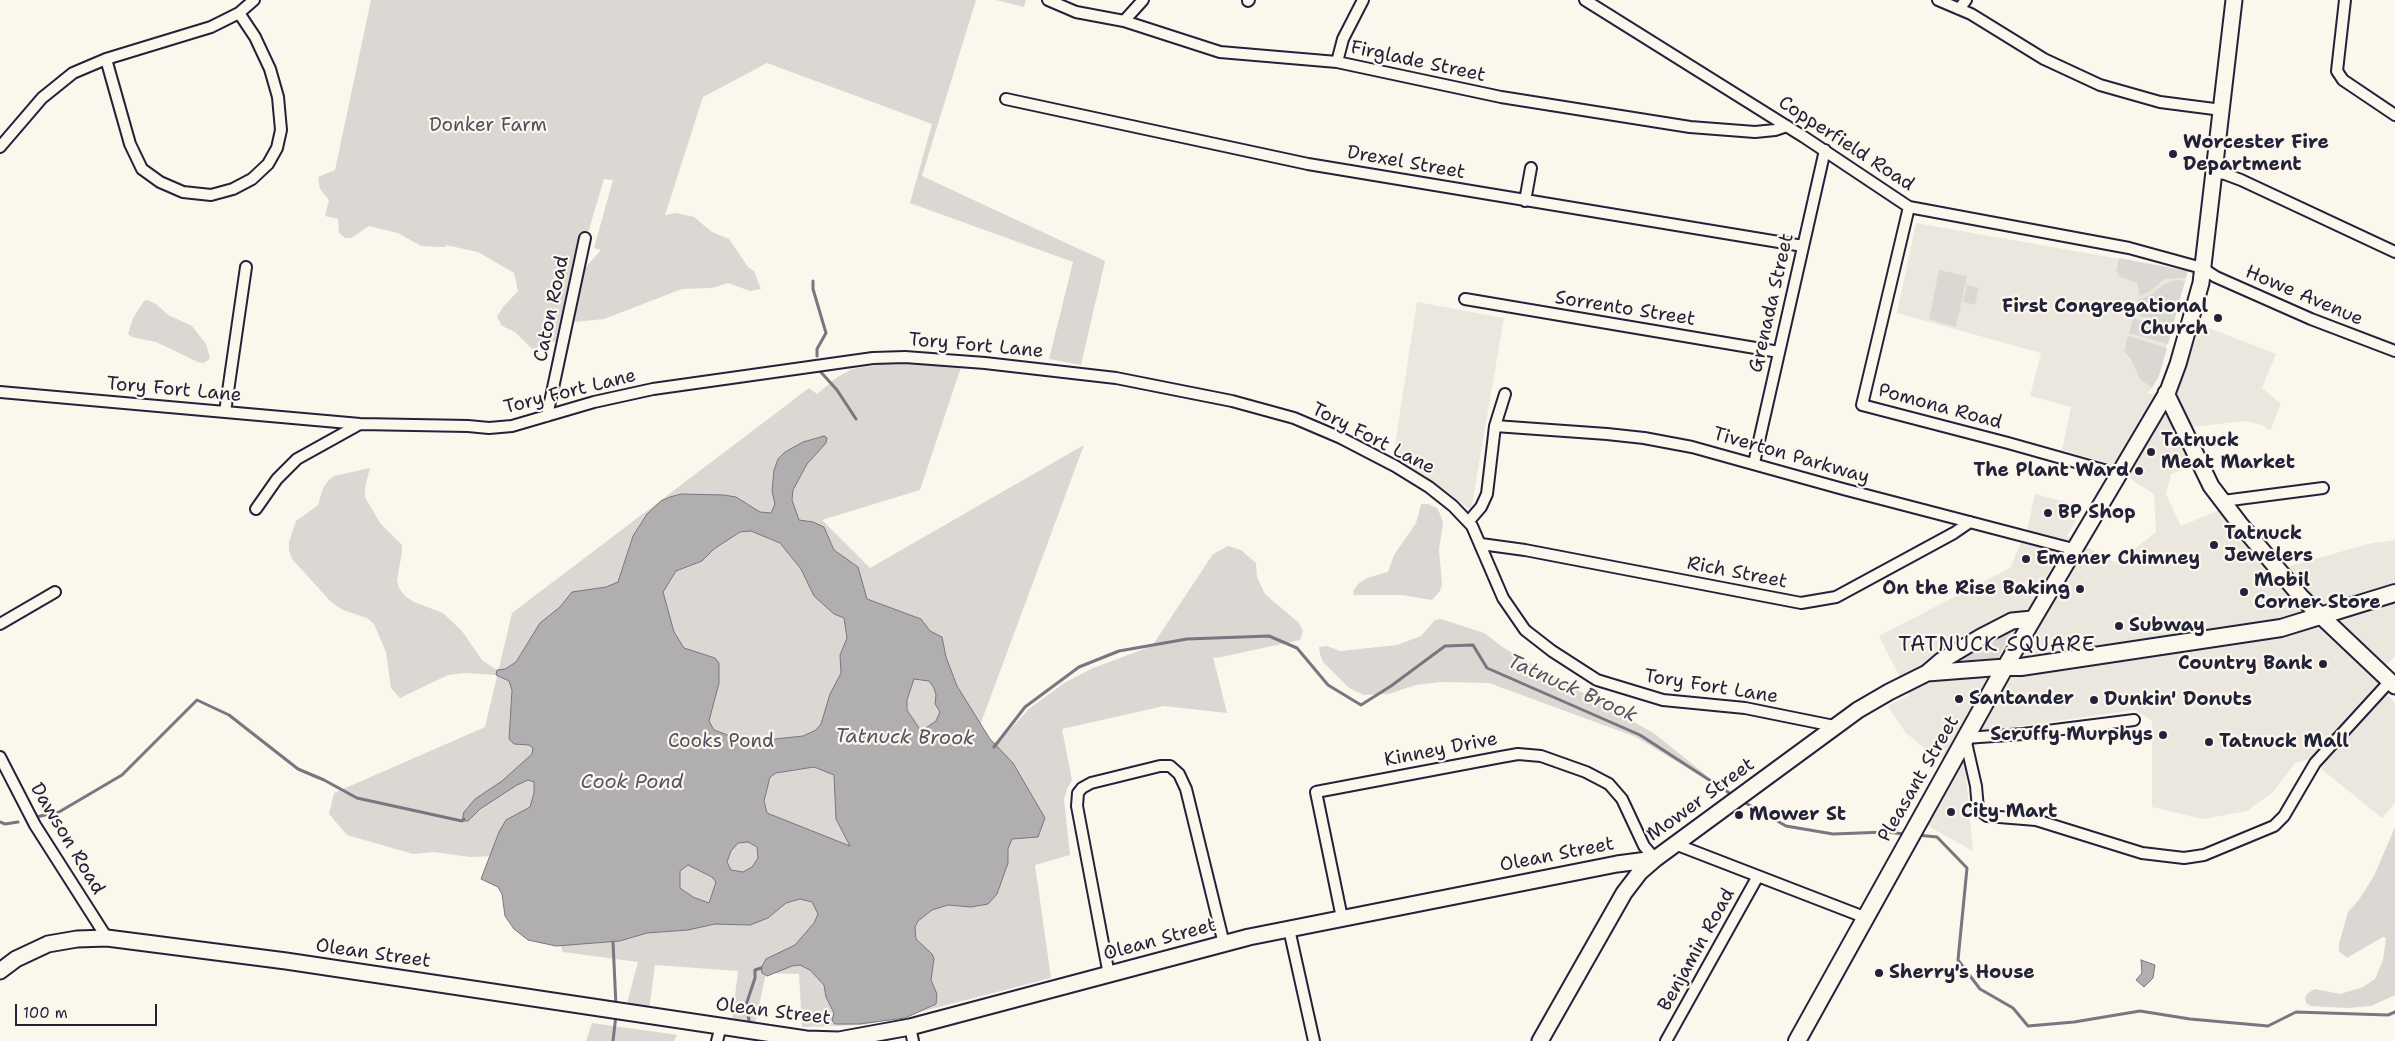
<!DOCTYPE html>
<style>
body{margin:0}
#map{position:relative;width:2395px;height:1041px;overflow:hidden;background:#fbf7ec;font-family:"Shantell Sans",sans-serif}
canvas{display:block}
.scale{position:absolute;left:15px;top:1004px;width:142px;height:22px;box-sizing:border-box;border:2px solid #22223b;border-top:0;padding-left:6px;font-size:15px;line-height:18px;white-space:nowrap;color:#22223b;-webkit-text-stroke:4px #fbf7ec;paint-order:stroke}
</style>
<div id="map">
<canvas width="2395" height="1041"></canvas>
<div class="scale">100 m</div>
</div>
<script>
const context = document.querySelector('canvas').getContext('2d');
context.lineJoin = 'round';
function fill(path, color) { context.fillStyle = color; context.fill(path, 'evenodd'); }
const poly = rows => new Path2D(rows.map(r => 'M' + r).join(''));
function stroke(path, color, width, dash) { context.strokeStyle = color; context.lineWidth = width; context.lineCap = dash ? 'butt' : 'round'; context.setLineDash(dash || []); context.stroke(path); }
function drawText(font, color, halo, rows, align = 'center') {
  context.font = font + ' "Shantell Sans",sans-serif'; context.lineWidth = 4.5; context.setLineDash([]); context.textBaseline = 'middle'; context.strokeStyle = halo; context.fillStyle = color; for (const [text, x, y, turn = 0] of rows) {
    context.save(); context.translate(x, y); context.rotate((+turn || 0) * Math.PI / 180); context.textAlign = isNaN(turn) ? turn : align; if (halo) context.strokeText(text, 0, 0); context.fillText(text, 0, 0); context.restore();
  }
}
fill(poly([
 [1916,223,2188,271,2158,376,2148,394,2176,392,2201,325,2276,354,2262,388,2281,404,2270,431,2262,425,2244,421,2193,427,2184,443,2194,465,2171,474,2166,494,2181,526,2222,509,2269,572,2368,544,2395,540,2395,656,2387,664,2377,683,2395,703,2395,803,2382,818,2309,759,2295,763,2273,792,2247,811,2203,819,2152,807,2152,721,2135,710,1985,731,1965,765,1973,851,1928,826,1959,769,1925,749,1905,732,1888,706,1909,695,1879,636,2010,568,2028,526,2035,494,2084,507,2067,536,2117,563,2156,532,2154,494,2135,482,2112,464,2062,450,2071,407,2030,396,2041,353,1897,313],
 [1417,302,1504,318,1471,510,1427,477,1393,457]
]), '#ebe7df');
fill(poly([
 [371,0,976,0,922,176,1105,261,1081,365,1049,359,1073,262,910,203,932,124,767,63,703,97,665,215,676,213,694,217,712,232,729,239,748,267,754,271,761,289,750,291,728,283,712,288,682,289,604,319,573,322,558,334,556,341,532,349,515,332,502,326,497,317,503,307,518,291,514,273,478,252,446,245,446,247,440,247,421,246,398,233,369,226,351,238,345,238,339,233,338,219,325,216,329,200,320,189,318,177,335,170],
 [604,179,613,180,594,248,601,250,574,280],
 [996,0,1026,0,1024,7],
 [2119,258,2188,271,2186,278,2165,279,2149,292,2140,296,2137,283,2118,276,2119,273,2116,272],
 [1939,270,1967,276,1956,327,1929,319],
 [2177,280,2185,281,2173,325,2134,314,2138,300,2152,294,2164,284],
 [1967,285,1979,288,1975,305,1963,302],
 [147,300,156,304,168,315,192,326,206,344,210,358,208,360,204,363,198,362,156,342,132,337,128,334,133,318,144,301],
 [2133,318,2172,330,2168,344,2129,333],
 [2128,336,2167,348,2159,376,2152,388,2140,379,2131,359,2124,351],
 [888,363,961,367,920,490,822,520,870,568,1084,445,979,728,990,740,997,744,1029,709,1064,683,1093,668,1152,646,1213,554,1228,546,1241,550,1256,563,1257,577,1265,594,1299,623,1303,631,1300,640,1217,658,1213,657,1227,713,1164,706,1062,729,1072,780,1067,789,1064,799,1070,855,1035,865,1051,978,889,1020,863,1025,802,1027,799,974,766,973,755,1024,732,1021,738,971,655,965,649,1010,626,1007,638,962,563,952,543,901,496,856,470,857,434,852,413,854,347,835,329,814,334,793,485,727,512,613,809,388,817,394,836,378,852,369],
 [370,468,365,487,365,497,380,523,402,545,402,552,397,580,399,588,405,596,414,602,443,613,462,631,482,660,497,670,496,675,465,673,448,675,400,698,391,688,386,652,374,624,367,618,343,610,331,602,292,559,289,550,289,542,296,521,318,505,323,488,329,480,334,476],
 [1421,504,1428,504,1437,508,1441,516,1443,523,1439,549,1442,585,1440,591,1432,600,1402,595,1354,595,1353,591,1358,584,1367,578,1388,572,1394,555,1416,523],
 [1441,619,1484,633,1504,648,1655,734,1727,792,1636,737,1489,683,1440,682,1416,685,1389,694,1364,695,1349,688,1323,662,1320,654,1319,647,1327,646,1340,651,1397,645,1421,636,1435,620],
 [2013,629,1998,658,1964,664,1961,656,2003,631],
 [2395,827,2395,995,2371,1006,2347,1008,2311,1006,2306,1003,2305,997,2308,993,2315,989,2340,994,2363,987,2375,979,2383,960,2386,938,2383,937,2347,958,2339,951,2339,944,2348,912,2358,901,2374,876],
 [592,1023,664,1033,677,1035,674,1041,586,1041]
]), '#dbd8d3');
const water = poly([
 [824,436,827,438,826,443,807,464,793,490,792,500,799,520,813,522,824,527,834,550,858,567,867,599,921,619,930,631,942,637,946,657,957,686,990,739,1013,763,1045,818,1038,837,1012,839,1008,849,1008,863,997,894,988,904,971,907,948,905,932,910,918,921,915,927,916,939,932,954,934,959,931,980,937,994,936,1004,905,1018,859,1024,835,1024,832,1020,834,1013,826,997,824,985,810,970,800,965,792,966,767,976,762,973,761,968,766,959,795,945,814,923,818,914,812,902,800,899,786,903,768,918,750,925,715,924,688,930,647,933,620,941,556,946,528,940,514,929,505,916,502,894,498,887,481,879,499,832,506,820,530,807,534,793,534,782,528,780,517,785,480,809,468,821,462,821,464,812,475,799,502,781,532,754,533,748,529,745,514,744,509,739,512,690,509,681,496,675,497,670,505,669,516,662,540,623,560,607,572,592,606,587,618,582,633,536,647,514,661,501,670,497,681,494,724,495,736,497,760,512,771,513,775,504,772,491,774,470,778,459,785,452,803,442,824,436],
 [751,531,780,543,801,569,814,596,834,614,844,618,847,638,840,655,841,673,830,694,821,724,816,730,803,736,775,739,769,742,741,740,714,730,709,721,719,683,719,663,715,658,684,648,674,632,663,592,676,571,702,561,714,549,740,532,751,531],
 [914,679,929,681,934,688,936,695,935,704,940,712,936,721,921,731,907,710,907,700,914,679],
 [814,767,834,775,836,819,850,846,767,813,764,801,770,777,776,773,814,767],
 [748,842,757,847,758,858,752,867,743,872,731,870,727,862,731,851,738,843,748,842],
 [688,865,712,877,716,882,709,903,693,897,680,888,680,871,688,865],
 [2141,960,2155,965,2153,978,2144,987,2136,980,2142,973,2141,960]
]);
fill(water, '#b1aeb0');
stroke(water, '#787681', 1);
stroke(poly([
 [813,281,813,289,826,333,817,349,817,356],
 [819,370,837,390,856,419],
 [994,747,1025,707,1079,667,1119,651,1187,639,1269,636,1297,648,1328,685,1361,705,1391,686,1445,646,1473,645,1487,668,1640,735,1734,796],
 [1742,801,1786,826,1833,834,1886,832,1905,834],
 [36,817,59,812,122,775,197,700,229,715,298,769,324,780,357,798,462,821,464,819],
 [0,822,5,824,18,822],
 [1917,835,1937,837,1967,868,1958,960,1980,989,2013,1008,2028,1026,2074,1022,2140,1011,2190,1019,2268,1026,2296,1012,2388,1015,2395,1012],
 [613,942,616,1006],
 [749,1020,746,1005,755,978,755,970,761,968],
 [613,1041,616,1015]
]), '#787681', 3);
const street = poly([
 [1048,0,1076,12,1124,21,1220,52,1337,62,1501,97,1690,127,1755,132,1775,130,1787,126],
 [1585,0,1804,137,1909,207,2129,248,2202,268,2216,277,2311,319,2395,351],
 [1938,0,1971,14,2044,59,2100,85,2160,102,2222,110],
 [2345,0,2337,71,2343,80,2395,115],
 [1248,1,1249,0],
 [1959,9,1966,0],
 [1124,21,1143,0],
 [106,59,130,144,142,169,160,182,183,192,211,195,233,189,252,179,268,164,277,148,281,130,278,97,270,69,255,37,239,13],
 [1337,62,1343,39,1363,0],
 [1006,99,1308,164,1803,246],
 [0,147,42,98,73,73,106,59,211,27,239,13,254,0],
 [2213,172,2225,174,2241,180,2395,252],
 [1525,201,1531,168],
 [1909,207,1862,405,2008,443,2118,474],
 [1465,299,1779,352],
 [0,392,360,424,468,426,489,428,512,426,594,402,653,389,873,358,905,357,985,363,1116,378,1232,401,1294,418,1341,438,1395,466,1429,487,1453,506,1472,526,1503,598,1525,630,1552,651,1597,680,1663,700,1745,708,1834,726],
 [225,412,246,267],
 [547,416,585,238],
 [1495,426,1607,434,1644,438,1692,447,1843,489,2073,549],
 [1754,463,1825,150],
 [2223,501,2323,488],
 [256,509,277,479,297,459,360,424],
 [1469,521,1481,507,1487,494,1495,426,1505,394],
 [1481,544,1525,550,1801,603,1836,597,1954,533,1970,522],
 [0,624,55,592],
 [2134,720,2023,734,1965,738,1976,786,1978,809,1987,816,2036,820,2142,853,2184,858,2204,855,2274,826,2284,816,2315,763,2390,681],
 [0,757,35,825,107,938],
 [1675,844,1864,917],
 [1342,918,1316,792,1501,757,1518,754,1541,756,1586,772,1609,784,1622,799,1644,846,1655,859],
 [1289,929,1314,1041],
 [1109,975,1077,806,1078,793,1082,788,1091,783,1160,766,1170,766,1179,774,1186,789,1224,944],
 [910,1027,913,1041],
 [717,1041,721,1026],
 [1666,1041,1758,876]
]);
const secondary = poly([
 [2166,393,2211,486,2240,524,2302,598,2395,686],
 [1927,673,2005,667,2168,391,2178,364,2201,283,2234,0],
 [0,971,16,959,48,944,77,939,107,938,286,961,806,1039,839,1040,910,1027,1249,937,1617,864,1655,859],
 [1540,1041,1624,893,1640,872,1655,859,1858,710,1889,692,1927,673,1941,661,1981,637,2012,621,2032,619]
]);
const primary = poly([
 [1797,1041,2005,667,2021,667,2281,628,2395,593]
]);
stroke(street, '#22223b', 14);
stroke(secondary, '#22223b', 19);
stroke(primary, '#22223b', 20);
stroke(street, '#fbf7ec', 10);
stroke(secondary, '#fbf7ec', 15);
stroke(primary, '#fbf7ec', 16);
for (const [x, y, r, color] of [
 [2173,154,5,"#22223b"],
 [2218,318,5,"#22223b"],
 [2151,452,5,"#22223b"],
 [2139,471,5,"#22223b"],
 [2048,513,5,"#22223b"],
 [2214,545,5,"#22223b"],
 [2026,559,5,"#22223b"],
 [2080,589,5,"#22223b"],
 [2244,592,5,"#22223b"],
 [2119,626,5,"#22223b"],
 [2323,664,5,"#22223b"],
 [1959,699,5,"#22223b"],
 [2094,700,5,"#22223b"],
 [2163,735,5,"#22223b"],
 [2209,742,5,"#22223b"],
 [1951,812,5,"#22223b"],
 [1739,815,5,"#22223b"],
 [1879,973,5,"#22223b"]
]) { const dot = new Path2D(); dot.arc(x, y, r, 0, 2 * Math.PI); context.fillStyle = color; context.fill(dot); stroke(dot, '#fbf7ec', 2); }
drawText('19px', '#22223b', '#fbf7ec', [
 ["Firglade Street",1418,62,12],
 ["Copperfield Road",1846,144,33],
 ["Drexel Street",1406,163,10],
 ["Howe Avenue",2304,296,23],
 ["Grenada Street",1772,303,-77],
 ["Caton Road",552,309,-78],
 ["Sorrento Street",1625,309,9],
 ["Tory Fort Lane",976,346,5],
 ["Tory Fort Lane",174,390,5],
 ["Tory Fort Lane",570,392,-14],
 ["Pomona Road",1940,407,15],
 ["Tory Fort Lane",1373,439,27],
 ["Tiverton Parkway",1791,456,16],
 ["Rich Street",1737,573,11],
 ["Tory Fort Lane",1711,687,9],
 ["Kinney Drive",1441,750,-11],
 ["Pleasant Street",1919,779,-60],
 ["Mower Street",1701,800,-36],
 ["Dawson Road",67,839,59],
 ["Olean Street",1557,855,-11],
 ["Olean Street",1160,940,-15],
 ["Benjamin Road",1697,950,-61],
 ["Olean Street",373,954,8],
 ["Olean Street",773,1012,7]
]);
drawText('19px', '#505061', '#fbf7ec', [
 ["Donker Farm",488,126],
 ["Cooks Pond",721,742]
]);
drawText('bold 19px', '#22223b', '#fbf7ec', [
 ["Worcester Fire",2183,143],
 ["Department",2183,165],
 ["First Congregational",2208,307,"right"],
 ["Church",2208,329,"right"],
 ["Tatnuck",2161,441],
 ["Meat Market",2161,463],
 ["The Plant Ward",2129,471,"right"],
 ["BP Shop",2058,513],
 ["Tatnuck",2224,534],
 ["Jewelers",2224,556],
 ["Emener Chimney",2036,559],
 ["Mobil",2254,581],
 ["Corner Store",2254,603],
 ["On the Rise Baking",2070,589,"right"],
 ["Subway",2129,626],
 ["Country Bank",2313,664,"right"],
 ["Santander",1969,699],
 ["Dunkin' Donuts",2104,700],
 ["Scruffy Murphys",2153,735,"right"],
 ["Tatnuck Mall",2219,742],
 ["City Mart",1961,812],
 ["Mower St",1749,815],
 ["Sherry's House",1889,973]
], 'left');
drawText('italic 20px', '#545364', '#fbf7ec', [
 ["Tatnuck Brook",1572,689,24],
 ["Tatnuck Brook",905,738,1],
 ["Cook Pond",632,783]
]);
context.letterSpacing = '1px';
drawText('21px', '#22223b', '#fbf7ec', [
 ["TATNUCK SQUARE",1997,646]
]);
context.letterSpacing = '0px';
</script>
